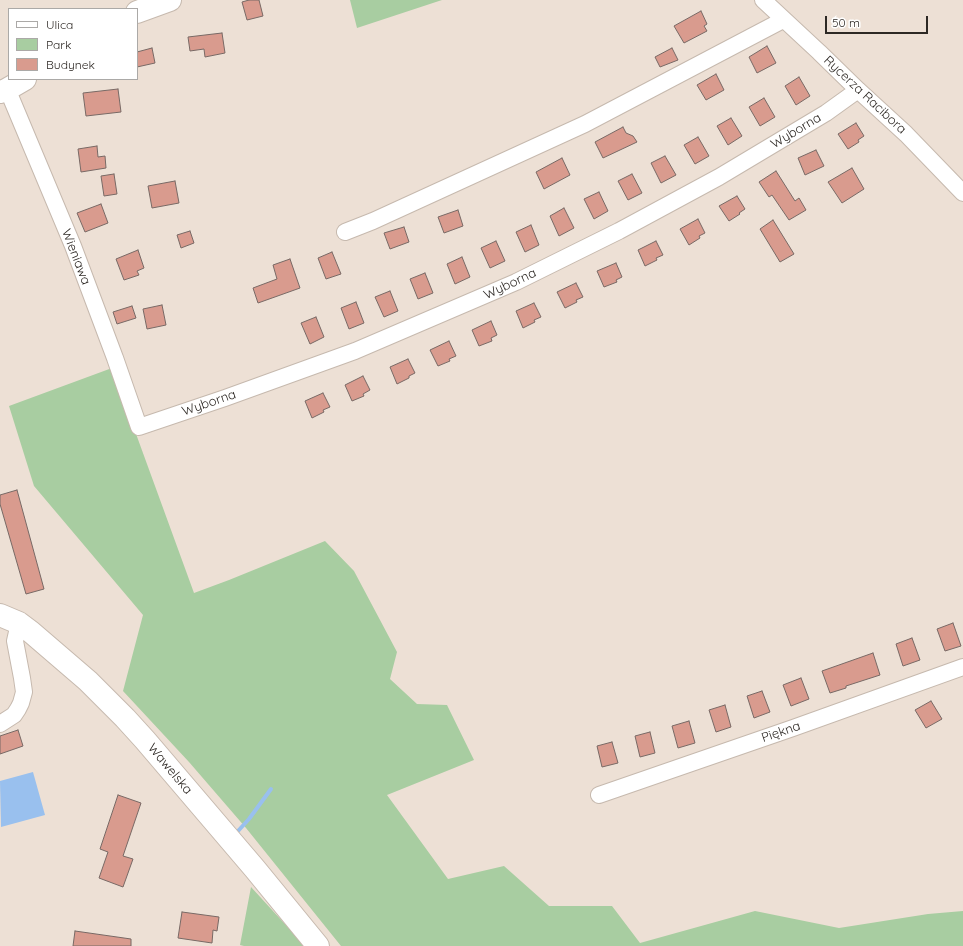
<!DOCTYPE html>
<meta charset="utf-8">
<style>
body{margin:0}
#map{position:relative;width:963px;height:946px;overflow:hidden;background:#ede0d5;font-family:Quicksand,sans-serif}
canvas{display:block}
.legend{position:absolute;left:8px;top:8px;width:130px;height:72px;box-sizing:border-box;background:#fff;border:1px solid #aba9a7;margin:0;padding:5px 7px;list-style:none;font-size:12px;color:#2d2824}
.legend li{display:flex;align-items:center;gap:8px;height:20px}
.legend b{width:20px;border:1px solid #aba9a7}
.scale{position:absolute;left:825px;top:16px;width:103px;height:18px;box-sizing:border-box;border:2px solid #2d2824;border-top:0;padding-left:5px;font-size:12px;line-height:14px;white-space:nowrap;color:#2d2824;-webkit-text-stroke:3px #fff;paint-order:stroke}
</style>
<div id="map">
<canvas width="963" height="946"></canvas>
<ul class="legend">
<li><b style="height:5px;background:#fff"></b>Ulica</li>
<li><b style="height:11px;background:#a8cda1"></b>Park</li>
<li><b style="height:11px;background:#d99b8e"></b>Budynek</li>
</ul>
<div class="scale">50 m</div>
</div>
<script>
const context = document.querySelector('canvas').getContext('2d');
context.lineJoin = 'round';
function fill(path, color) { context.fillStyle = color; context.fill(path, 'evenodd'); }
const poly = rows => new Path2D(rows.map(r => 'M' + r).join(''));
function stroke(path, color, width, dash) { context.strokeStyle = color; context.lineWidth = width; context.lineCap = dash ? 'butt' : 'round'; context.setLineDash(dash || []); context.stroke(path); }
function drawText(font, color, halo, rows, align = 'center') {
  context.font = font + ' Quicksand,sans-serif'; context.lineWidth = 3; context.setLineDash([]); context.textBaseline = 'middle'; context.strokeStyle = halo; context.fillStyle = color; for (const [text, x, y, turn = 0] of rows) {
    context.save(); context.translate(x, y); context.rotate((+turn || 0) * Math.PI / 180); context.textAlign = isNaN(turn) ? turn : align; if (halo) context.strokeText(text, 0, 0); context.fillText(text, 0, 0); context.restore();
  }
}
fill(poly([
 [350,0,442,0,357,28],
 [112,368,194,593,229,580,325,541,354,571,397,652,390,679,417,704,447,705,474,760,387,795,448,879,504,866,549,906,612,906,640,943,755,911,839,928,928,914,963,911,963,946,341,946,246,828,189,762,123,691,143,615,34,486,9,406],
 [251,887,305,946,244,946,240,945]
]), '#a8cda1');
fill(poly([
 [33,772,45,815,1,827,0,781]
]), '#99c0ee');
stroke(poly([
 [238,831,249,819,271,789]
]), '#99c0ee', 4);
const building = poly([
 [249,0,259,0,263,16,247,20,242,2,249,0],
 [701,11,707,24,704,26,707,31,684,43,674,26,701,11],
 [222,33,225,53,205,57,204,49,190,51,188,37,222,33],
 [767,46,776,63,757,73,749,57,767,46],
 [152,48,155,63,137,67,137,52,152,48],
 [672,48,678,60,660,67,655,57,672,48],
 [716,74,724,90,706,100,697,85,716,74],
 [799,77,810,96,796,105,785,86,799,77],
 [118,89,121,112,86,116,83,93,118,89],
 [764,98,775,117,760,126,749,107,764,98],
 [731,118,742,136,728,145,717,126,731,118],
 [856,123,864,136,858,140,859,142,848,149,838,134,856,123],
 [623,127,626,133,633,136,637,142,603,158,595,142,623,127],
 [698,137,709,156,695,164,684,145,698,137],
 [97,146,98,157,105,156,106,168,81,172,78,149,97,146],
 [816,150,824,166,805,175,798,158,816,150],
 [665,156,676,175,661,183,651,163,665,156],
 [562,158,570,175,544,189,536,172,562,158],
 [852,168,864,189,842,203,828,182,852,168],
 [776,171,795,201,799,198,806,210,789,220,772,195,769,197,759,182,776,171],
 [114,174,117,194,104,196,101,176,114,174],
 [632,174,642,193,628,200,618,181,632,174],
 [175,181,179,203,152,208,148,186,175,181],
 [599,192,608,211,594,219,584,199,599,192],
 [737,196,745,209,739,213,740,214,729,221,719,206,737,196],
 [101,204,108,223,85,232,77,213,101,204],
 [564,208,574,228,559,236,550,216,564,208],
 [458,210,463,226,444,233,438,217,458,210],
 [698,219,705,233,699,236,700,238,689,245,680,229,698,219],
 [773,220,794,254,780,262,760,229,773,220],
 [531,225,539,245,525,252,516,232,531,225],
 [404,227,409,242,390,249,384,233,404,227],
 [190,231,194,243,181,248,177,235,190,231],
 [496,241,505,261,490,268,481,248,496,241],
 [656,241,663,255,656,258,657,260,645,266,638,250,656,241],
 [138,250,144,268,137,271,139,275,124,280,116,259,138,250],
 [332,252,341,274,326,279,318,258,332,252],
 [462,257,470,277,455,284,447,264,462,257],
 [290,259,300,288,258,303,253,288,277,279,273,265,290,259],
 [616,263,622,277,616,280,617,282,604,287,597,271,616,263],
 [425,273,433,293,418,299,410,279,425,273],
 [576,283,583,297,576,300,577,302,565,308,557,292,576,283],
 [390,291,398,311,384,317,375,297,390,291],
 [356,302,364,323,349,329,341,308,356,302],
 [534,303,541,317,534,320,535,322,523,328,516,311,534,303],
 [162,305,166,325,147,329,143,309,162,305],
 [132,306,136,318,117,324,113,312,132,306],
 [316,317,324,337,310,344,301,323,316,317],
 [491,321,497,335,491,338,492,341,479,346,472,330,491,321],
 [449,341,456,356,449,359,450,361,438,366,430,350,449,341],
 [408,359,415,373,409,376,409,378,397,384,390,367,408,359],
 [363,376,370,390,363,394,364,396,352,401,345,385,363,376],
 [323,393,330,407,323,410,324,412,312,418,305,401,323,393],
 [17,490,44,589,26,594,0,504,0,495,17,490],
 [953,623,961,646,945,651,937,629,953,623],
 [912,638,920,660,903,666,896,644,912,638],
 [873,653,880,675,846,686,846,688,830,693,822,671,873,653],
 [801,678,809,699,791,706,783,685,801,678],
 [762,691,770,712,754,718,747,696,762,691],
 [931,701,942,719,926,728,915,710,931,701],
 [725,705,731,727,716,732,709,710,725,705],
 [689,721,695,743,678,748,672,726,689,721],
 [18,730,23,746,0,754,0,736,18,730],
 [650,732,655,753,640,757,635,736,650,732],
 [612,742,618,763,602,767,597,746,612,742],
 [118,795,141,803,123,856,133,859,123,887,99,878,108,852,100,849,118,795],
 [182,912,219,917,217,931,213,930,212,943,178,938,182,912],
 [75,931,131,939,131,946,73,946,75,931]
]);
fill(building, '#d99b8e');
stroke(building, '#786965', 1);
const street = poly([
 [763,0,819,52,858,90,906,134,963,193],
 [6,90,11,98,73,246,115,358,139,427,225,398,355,351,516,282,619,231,719,177,826,113,858,90],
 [345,232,373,221,585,124,783,20],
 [0,724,14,715,18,709,21,703,24,692,22,678,15,641,19,623],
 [599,795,793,728,963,667]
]);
const secondary = poly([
 [137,12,170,0],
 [0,92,6,90,25,79],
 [0,615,19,623,31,632,88,681,125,718,145,740,255,869,318,946]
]);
stroke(street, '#c6b9ae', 18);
stroke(secondary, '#c6b9ae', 24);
stroke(street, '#fff', 16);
stroke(secondary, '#fff', 22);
drawText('13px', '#2d2824', '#fff', [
 ["Rycerza Racibora",865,95,43],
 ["Wyborna",796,131,-31],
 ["Wieniawa",76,257,69],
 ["Wyborna",510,284,-25],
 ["Wyborna",209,403,-19],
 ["Piękna",781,732,-19],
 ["Wawelska",170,769,50]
]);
</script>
